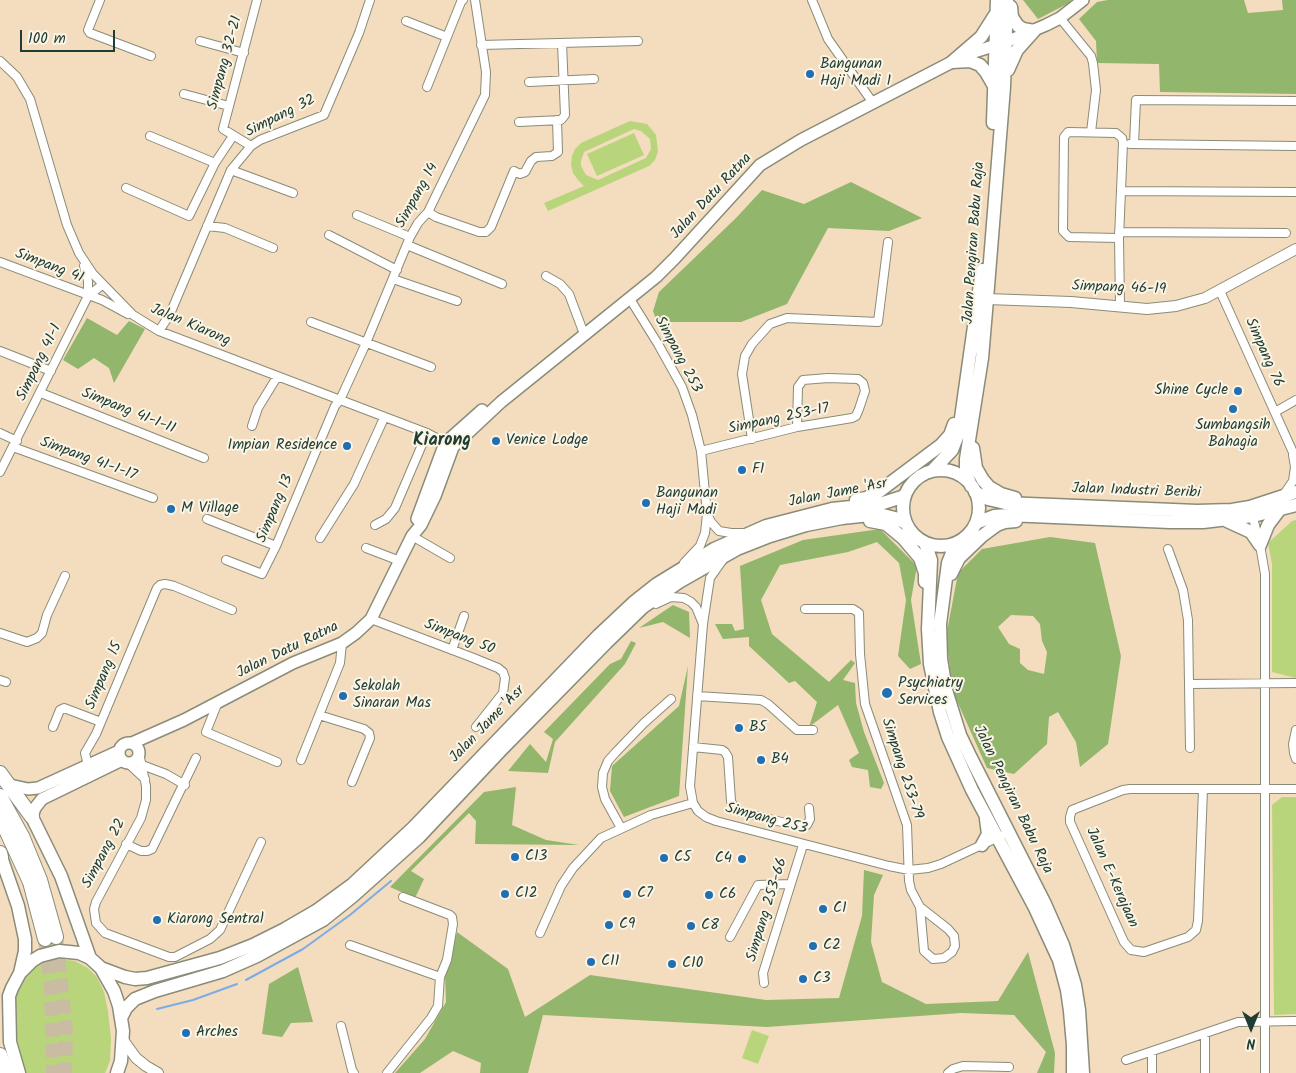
<!DOCTYPE html>
<style>
body{margin:0}
#map{position:relative;width:1296px;height:1073px;overflow:hidden;background:#f4dcbe;font-family:Kalam,sans-serif}
canvas{display:block}
.north{position:absolute;left:1226px;top:1003px;width:50px;height:50px;-webkit-text-stroke:4px #fcf5e5;paint-order:stroke;rotate:180deg;font-size:14px;font-weight:700;line-height:20px;text-align:center;color:#1f3d34}
.north::after{content:'';display:block;margin:auto;width:18px;height:22px;background:#1f3d34;clip-path:polygon(50% 0,100% 100%,50% 72%,0 100%)}
.scale{position:absolute;left:20px;top:30px;width:95px;height:22px;box-sizing:border-box;border:2px solid #1f3d34;border-top:0;padding-left:6px;font-size:15px;line-height:18px;white-space:nowrap;color:#1f3d34;-webkit-text-stroke:4px #fcf5e5;paint-order:stroke}
</style>
<div id="map">
<canvas width="1296" height="1073"></canvas>
<div class="north">N</div>
<div class="scale">100 m</div>
</div>
<script>
const context = document.querySelector('canvas').getContext('2d');
context.lineJoin = 'round';
function fill(path, color) { context.fillStyle = color; context.fill(path, 'evenodd'); }
const poly = rows => new Path2D(rows.map(r => 'M' + r).join(''));
function stroke(path, color, width, dash) { context.strokeStyle = color; context.lineWidth = width; context.lineCap = dash ? 'butt' : 'round'; context.setLineDash(dash || []); context.stroke(path); }
function drawText(font, color, halo, rows, align = 'center') {
  context.font = font + ' Kalam,sans-serif'; context.lineWidth = 4; context.setLineDash([]); context.textBaseline = 'middle'; context.strokeStyle = halo; context.fillStyle = color; for (const [text, x, y, turn = 0] of rows) {
    context.save(); context.translate(x, y); context.rotate((+turn || 0) * Math.PI / 180); context.textAlign = isNaN(turn) ? turn : align; if (halo) context.strokeText(text, 0, 0); context.fillText(text, 0, 0); context.restore();
  }
}
fill(poly([
 [630,121,647,124,656,135,658,151,655,160,649,166,548,211,544,203,584,186,578,180,573,173,571,165,572,156,575,149,581,143],
 [634,129,641,131,650,139,651,149,646,158,598,180,586,175,581,166,581,161,584,152],
 [634,133,644,155,597,176,587,154],
 [1296,520,1296,678,1272,672,1272,564,1268,543,1292,521],
 [1282,797,1296,797,1296,1014,1274,1015,1272,805],
 [60,959,75,961,88,968,97,977,104,992,108,1011,111,1039,110,1061,105,1073,26,1073,23,1067,16,1032,16,998,19,987,32,969,45,962],
 [752,1030,769,1036,758,1064,742,1058]
]), '#b9d57b');
fill(poly([
 [1023,0,1071,0,1069,3,1038,19],
 [1108,0,1244,0,1248,13,1283,10,1282,0,1296,0,1296,94,1160,92,1159,64,1097,63,1096,41,1079,19,1097,2],
 [851,182,922,218,889,231,828,228,787,304,741,322,657,322,653,311,659,292,736,218,762,190,804,204],
 [87,318,117,335,129,321,145,329,114,383,109,368,94,358,78,369,63,360],
 [880,529,917,566,911,600,921,664,910,669,898,656,906,600,899,563,877,542,848,552,780,565,761,600,772,634,829,682,851,660,855,663,843,680,855,683,856,703,864,732,884,783,881,789,870,787,868,770,852,767,849,760,859,753,838,705,809,727,817,702,795,681,789,683,749,646,749,637,723,639,715,624,732,624,735,631,744,629,740,566,803,540],
 [1050,537,1095,543,1121,656,1108,744,1080,767,1076,742,1058,712,1049,717,1047,744,1014,774,987,768,953,692,946,637,958,573,982,549],
 [1011,615,1033,616,1040,624,1042,641,1047,652,1044,674,1028,670,1020,663,1020,649,1009,644,998,627],
 [673,605,689,612,690,638,663,622,639,628],
 [631,641,636,643,625,664,555,742,548,773,508,771,530,744,546,762,553,739,544,732,610,664,621,659],
 [688,666,679,796,624,817,610,791,612,766,679,706],
 [516,787,512,825,546,840,579,845,475,844,476,821,469,813,411,871,424,879,415,898,390,887,484,792],
 [864,870,883,875,874,895,871,942,882,982,926,1004,998,1001,1028,952,1055,1053,1054,1073,1037,1073,1046,1052,1014,1015,961,1013,767,1027,543,1015,528,1073,480,1073,481,1063,453,1051,420,1073,395,1073,425,1039,446,1002,445,975,457,932,508,969,525,1017,590,975,766,1000,839,998,862,916],
 [298,967,313,1022,291,1023,282,1037,262,1034,269,984]
]), '#92b66b');
stroke(poly([
 [246,980,303,949,350,915,391,881],
 [157,1009,193,1000,237,984]
]), '#7bace6', 2);
stroke(poly([
 [56,937,66,1031,65,1073],
 [45,939,51,985,53,1073]
]), '#c9bca2', 14, [14, 7]);
const minor = poly([
 [100,0,88,30,90,33,151,56],
 [812,0,828,39,873,103],
 [1060,18,1091,56,1093,63,1096,90,1091,132],
 [406,21,447,37],
 [200,41,244,53],
 [481,45,638,41],
 [0,61,17,77,30,99,67,225,79,253,93,274,133,315,159,331,427,433,450,445],
 [529,82,594,79],
 [427,87,461,2,463,0],
 [184,94,229,106],
 [519,122,561,120,565,115,562,43],
 [150,136,215,163],
 [1130,144,1296,146],
 [1134,144,1136,100,1296,101],
 [251,146,223,129,257,0],
 [231,170,293,193],
 [126,188,189,216,215,163,233,136],
 [1121,191,1296,192],
 [428,212,436,217,479,232,486,232,491,227,514,171,520,174,525,172,531,161,536,157,552,156,558,152,557,120],
 [357,215,410,237],
 [207,226,225,228,273,248],
 [1119,232,1286,233],
 [329,235,397,270],
 [1119,238,1069,237,1063,231,1064,137,1068,132,1116,133,1122,138,1123,143,1119,238,1120,306],
 [407,245,502,284],
 [0,262,102,300,128,314],
 [84,266,88,281,88,296],
 [546,276,560,284,569,294,584,334],
 [393,279,457,301],
 [1220,291,1296,459],
 [630,299,658,344,682,387,692,415,701,451,707,514,705,533,700,546,684,563],
 [311,322,431,367],
 [159,331,170,314,231,170,251,146,260,140,324,115,359,33,370,0],
 [0,351,51,371],
 [41,393,204,458],
 [1275,412,1296,400],
 [252,426,258,408,277,377],
 [0,433,17,441],
 [752,439,742,374,745,356,752,344,770,324,787,318,878,322,888,242],
 [13,447,153,498],
 [701,451,797,427,852,418,856,416,859,409,865,391,863,383,858,379,828,378,803,380,798,387,797,427],
 [0,472,88,296,102,285],
 [1284,494,1293,481,1295,467,1293,455],
 [707,514,711,522,719,531,731,533,746,533],
 [1252,514,1260,545,1265,574,1265,1073],
 [207,519,276,546],
 [375,525,386,519,395,508,427,433],
 [412,536,450,558],
 [320,538,354,484,384,418],
 [366,548,400,561],
 [1168,549,1183,590,1188,620,1190,748],
 [226,560,262,574,276,546,335,406,340,400,366,343,410,237,418,223,428,212,485,95,486,72,475,0],
 [722,561,710,578,703,624,690,786,693,803,698,811,706,817,716,821,889,866,909,870,928,868,941,864,1001,836],
 [656,604,671,597,684,598,691,602,696,607,703,624],
 [805,609,853,609,859,613,860,654,865,704,907,825,909,881,911,890,920,907,948,929,954,936,955,946,952,952,944,958,933,959,924,951,920,907],
 [371,619,471,657,498,668,503,672,505,678,503,693,476,727],
 [0,633,27,642,37,638,42,633,47,615,65,576],
 [452,650,464,616],
 [0,680,6,682],
 [1189,684,1296,683],
 [697,696,761,700,768,704,797,730,813,730],
 [218,702,206,732,277,762],
 [319,715,364,729,369,733,370,738,352,782],
 [53,727,60,710,64,708,101,722],
 [1296,730,1293,744,1294,753,1296,759],
 [693,747,722,750,725,752,728,757,731,801,734,808,741,812,798,826,807,825,810,819,809,808],
 [139,753,146,786,146,800,141,818,96,902,94,909,96,923,105,933,169,957,175,957,210,939,220,930,261,842],
 [301,760,340,663,342,643],
 [128,763,145,779],
 [142,765,166,774,185,785],
 [89,769,85,753,96,734,157,588,160,585,165,584,174,586,232,610],
 [1203,789,1198,921,1196,930,1188,937,1144,952,1131,950,1124,942,1070,822,1070,817,1072,810,1123,790,1130,789,1296,789],
 [621,828,605,799,602,787,603,773,608,761,616,752,644,723,671,699],
 [126,844,141,851,147,851,152,849,196,758],
 [540,933,561,886,573,868,601,838,651,815,693,803],
 [730,937,758,885,790,884],
 [350,945,440,977],
 [764,983,763,973,803,845],
 [341,1026,352,1070,354,1073],
 [1205,1034,1205,1073],
 [1152,1052,1152,1073],
 [1126,1060,1238,1022,1296,1021],
 [387,1073,431,1018,438,1006,440,977,447,960,453,924,452,917,450,915,403,897],
 [948,1073,953,1069,963,1066,1009,1067]
]);
const tertiary = poly([
 [987,299,1071,302,1147,309,1176,306,1205,298,1296,249],
 [123,1040,136,1058,146,1066,158,1073]
]);
const secondary = poly([
 [417,519,445,443,482,410],
 '119 753a10 10 0 1 1 20 0a10 10 0 1 1-20 0Z',
 [132,743,184,720,293,663,342,643,356,633,371,619,412,536,421,525,435,496,453,447,501,402,656,277,675,258,760,165,801,140,952,62,971,53,1006,42,1046,25,1060,18,1083,0],
 [10,785,28,789,38,788,119,751],
 [32,817,35,808,42,799,122,760]
]);
const primary = poly([
 [1011,7,1012,17,1018,26,1023,29,1034,31],
 [952,62,981,37,995,15],
 [952,62,970,61,980,65,986,72,994,86],
 [1008,70,1017,50,1034,31],
 [993,123,997,0],
 [973,448,976,468,983,480,989,487,1001,494,1015,498],
 '903 508a38 38 0 1 1 76 0a38 38 0 1 1-76 0Z',
 [932,471,952,450,959,432,982,270],
 [971,486,966,473,966,459,982,358,987,299,1004,87,1007,0],
 [975,492,988,499,1005,503,1197,511,1232,510,1250,507,1296,492],
 [856,500,866,498,877,493,941,445,950,435,954,424],
 [870,521,886,524,903,538,920,558,925,573,925,582],
 [1227,521,1251,532,1260,545],
 [976,523,994,516,1008,515,1170,522,1203,522,1253,516,1296,505],
 [962,540,952,553,948,563,940,624,941,659,946,690,960,735,971,758,1045,904,1063,945,1075,985,1079,1010,1083,1073],
 [925,543,931,560,928,629,930,664,940,712,948,737,972,790,1035,908,1059,960,1067,990,1070,1011,1073,1045,1073,1073],
 [1260,545,1268,525,1280,509],
 [951,574,959,558,982,536,997,525,1005,522,1016,521],
 [32,817,61,876,90,958],
 [982,845,988,834,986,819],
 [1,857,18,906,25,939,25,951,20,973],
 [101,968,125,977,135,979,147,978,220,958,253,945,285,929,316,911,353,884,413,828,599,635,633,603,657,584,714,549,766,526,832,509,880,504,905,496],
 [121,1018,126,1008,135,999,155,991,223,971,257,956,323,920,353,896,419,837,501,750,606,643,643,607,679,582,737,549,770,536,806,525,842,518,879,514,895,518,906,523],
 [19,1073,10,1042,9,996,12,988,20,973,32,961,40,956,59,951,79,953,90,958,101,968,114,991,119,1006,123,1031,121,1061,117,1073]
]);
const motorway = poly([
 [0,773,32,817],
 [0,796,22,836,40,880,56,937],
 [0,817,30,882,45,939],
 [0,853,1,857],
 [0,1055,7,1073]
]);
stroke(minor, '#8a8c79', 10);
stroke(tertiary, '#8a8c79', 12);
stroke(secondary, '#8a8c79', 14);
stroke(primary, '#8a8c79', 15);
stroke(motorway, '#8a8c79', 16);
stroke(minor, '#fff', 8);
stroke(tertiary, '#fff', 10);
stroke(secondary, '#fff', 11);
stroke(primary, '#fff', 12);
stroke(motorway, '#fff', 14);
for (const [x, y, r, color] of [
 [810,74,5,"#1f6fb2"],
 [1238,391,5,"#1f6fb2"],
 [1233,409,5,"#1f6fb2"],
 [496,441,5,"#1f6fb2"],
 [347,446,5,"#1f6fb2"],
 [742,470,5,"#1f6fb2"],
 [646,503,5,"#1f6fb2"],
 [171,509,5,"#1f6fb2"],
 [887,693,6,"#1f6fb2"],
 [343,696,5,"#1f6fb2"],
 [739,728,5,"#1f6fb2"],
 [761,760,5,"#1f6fb2"],
 [515,857,5,"#1f6fb2"],
 [664,858,5,"#1f6fb2"],
 [742,859,5,"#1f6fb2"],
 [505,894,5,"#1f6fb2"],
 [627,894,5,"#1f6fb2"],
 [709,895,5,"#1f6fb2"],
 [823,909,5,"#1f6fb2"],
 [157,920,5,"#1f6fb2"],
 [609,925,5,"#1f6fb2"],
 [691,926,5,"#1f6fb2"],
 [813,946,5,"#1f6fb2"],
 [591,962,5,"#1f6fb2"],
 [672,964,5,"#1f6fb2"],
 [803,979,5,"#1f6fb2"],
 [186,1033,5,"#1f6fb2"]
]) { const dot = new Path2D(); dot.arc(x, y, r, 0, 2 * Math.PI); context.fillStyle = color; context.fill(dot); stroke(dot, '#fcf5e5', 2); }
drawText('15px', '#1f3d34', '#fcf5e5', [
 ["Simpang 32-21",226,63,-75],
 ["Simpang 32",281,117,-27],
 ["Simpang 14",418,196,-61],
 ["Jalan Datu Ratna",712,197,-47],
 ["Jalan Pengiran Babu Raja",975,243,-86],
 ["Simpang 41",49,267,21],
 ["Simpang 46-19",1119,289,2],
 ["Jalan Kiarong",190,326,23],
 ["Simpang 76",1263,353,66],
 ["Simpang 253",677,355,62],
 ["Simpang 41-1",40,363,-64],
 ["Simpang 41-1-11",128,412,22],
 ["Simpang 253-17",779,420,-12],
 ["Simpang 41-1-17",88,460,20],
 ["Jalan Industri Beribi",1136,492,2],
 ["Jalan Jame 'Asr",838,494,-11],
 ["Simpang 13",276,509,-67],
 ["Simpang 50",459,638,21],
 ["Jalan Datu Ratna",288,651,-26],
 ["Simpang 15",105,676,-67],
 ["Jalan Jame 'Asr",488,725,-46],
 ["Simpang 253-79",901,769,72],
 ["Jalan Pengiran Babu Raja",1012,800,64],
 ["Simpang 253",766,820,15],
 ["Simpang 22",105,854,-62],
 ["Jalan E-Kerajaan",1111,878,66],
 ["Simpang 253-66",768,910,-73]
]);
drawText('15px', '#1f3d34', '#fcf5e5', [
 ["Bangunan",820,65],
 ["Haji Madi 1",820,82],
 ["Shine Cycle",1228,391,"right"],
 ["Sumbangsih",1233,426,"center"],
 ["Bahagia",1233,443,"center"],
 ["Venice Lodge",506,441],
 ["Impian Residence",337,446,"right"],
 ["F1",752,470],
 ["Bangunan",656,494],
 ["Haji Madi",656,511],
 ["M Village",181,509],
 ["Psychiatry",898,684],
 ["Services",898,701],
 ["Sekolah",353,687],
 ["Sinaran Mas",353,704],
 ["B5",749,728],
 ["B4",771,760],
 ["C13",525,857],
 ["C5",674,858],
 ["C4",732,859,"right"],
 ["C12",515,894],
 ["C7",637,894],
 ["C6",719,895],
 ["C1",833,909],
 ["Kiarong Sentral",167,920],
 ["C9",619,925],
 ["C8",701,926],
 ["C2",823,946],
 ["C11",601,962],
 ["C10",682,964],
 ["C3",813,979],
 ["Arches",196,1033]
], 'left');
drawText('bold 18px', '#1f3d34', '#fcf5e5', [
 ["Kiarong",442,442]
]);
</script>
